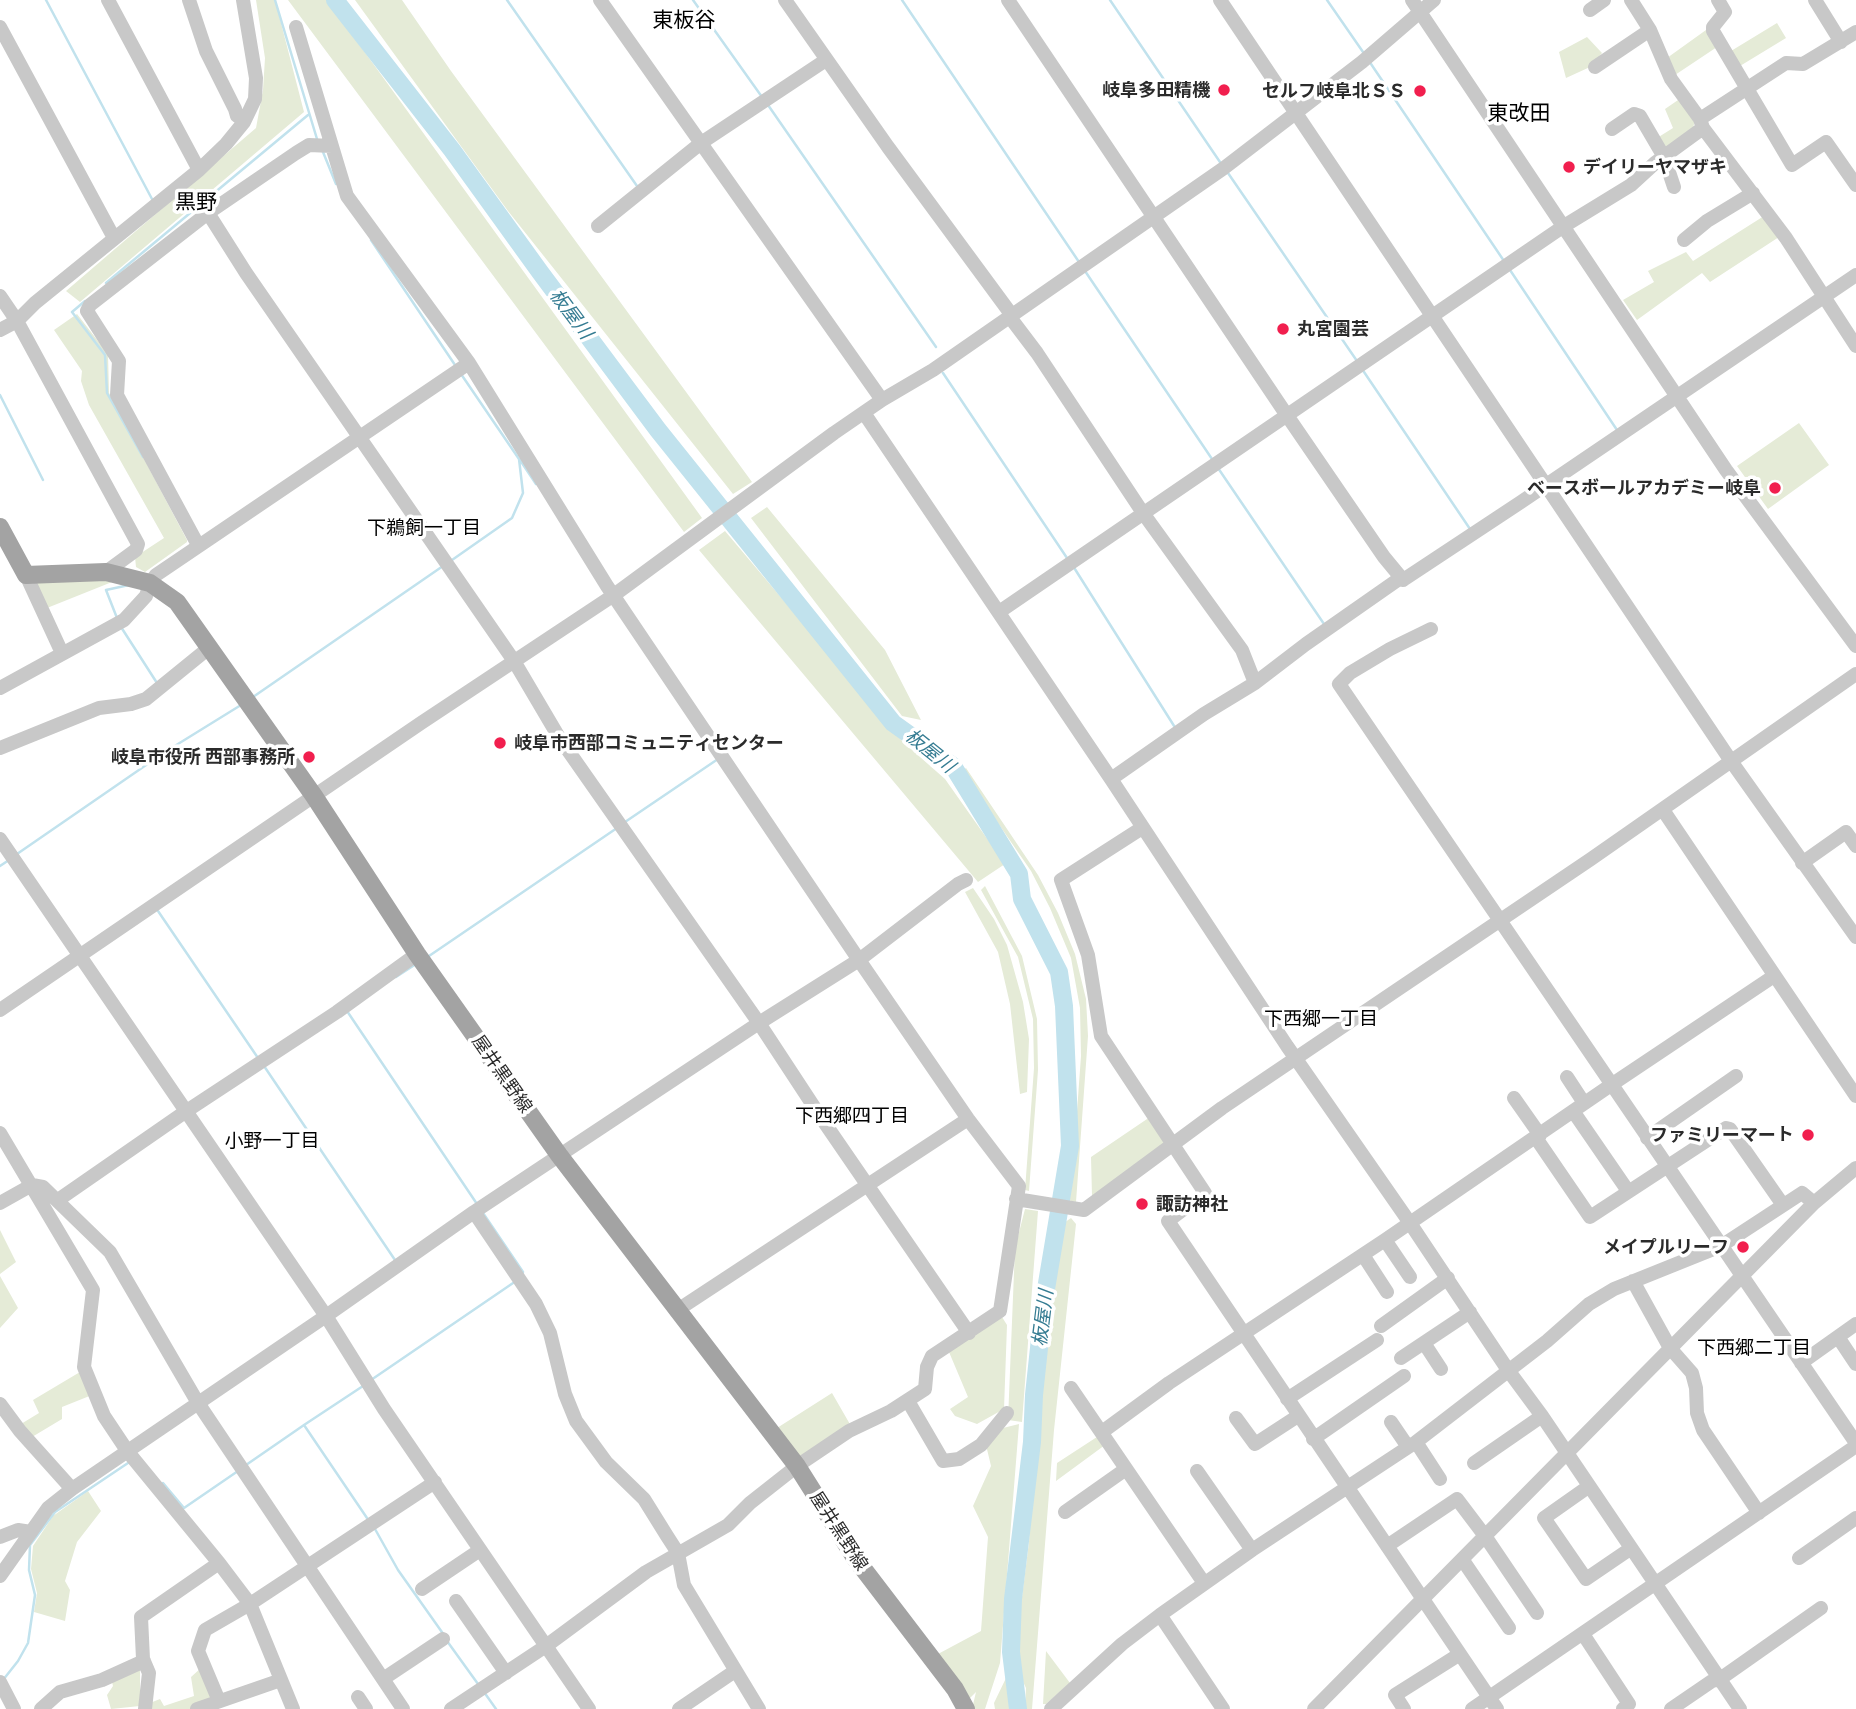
<!DOCTYPE html>
<meta charset="utf-8">
<style>
body{margin:0}
canvas{display:block;background:#fff}
</style>
<canvas width="1856" height="1709"></canvas>
<script>
const context = document.querySelector('canvas').getContext('2d');
context.lineJoin = 'round';
function fill(path, color) { context.fillStyle = color; context.fill(path, 'evenodd'); }
const poly = rows => new Path2D(rows.map(r => 'M' + r).join(''));
function stroke(path, color, width, dash) { context.strokeStyle = color; context.lineWidth = width; context.lineCap = dash ? 'butt' : 'round'; context.setLineDash(dash || []); context.stroke(path); }
function drawText(font, color, halo, rows, align = 'center') {
  context.font = font + ' Lato,"Noto Sans JP",sans-serif'; context.lineWidth = 7; context.setLineDash([]); context.textBaseline = 'middle'; context.strokeStyle = halo; context.fillStyle = color; for (const [text, x, y, turn = 0] of rows) {
    context.save(); context.translate(x, y); context.rotate((+turn || 0) * Math.PI / 180); context.textAlign = isNaN(turn) ? turn : align; if (halo) context.strokeText(text, 0, 0); context.fillText(text, 0, 0); context.restore();
  }
}
fill(poly([
 [256,0,275,0,304,112,80,302,66,291,256,128,263,90,265,58],
 [288,0,327,0,702,518,684,532],
 [355,0,402,0,451,71,752,482,733,494,508,211],
 [1777,23,1786,38,1740,66,1731,51],
 [1706,30,1717,47,1675,75,1667,58],
 [1587,37,1602,53,1590,67,1566,78,1559,52],
 [1681,98,1695,119,1693,129,1664,150,1657,138,1673,128,1665,109],
 [1764,216,1779,237,1710,282,1702,273,1637,320,1623,300,1654,282,1648,271,1686,252,1693,261],
 [77,314,108,354,109,393,187,540,187,542,145,572,136,567,135,557,164,538,89,405,81,381,82,371,54,330],
 [1799,423,1829,465,1768,509,1737,466],
 [767,507,885,650,921,720,902,716,751,518],
 [725,531,903,742,945,779,1005,864,978,882,699,550],
 [90,578,112,582,47,608,36,584,38,580],
 [966,768,1038,875,1058,913,1075,954,1086,999,1088,1036,1076,1202,1067,1200,1073,1167,1081,1056,1080,1008,1071,958,1050,908,1031,871,962,771],
 [985,886,1022,956,1037,1019,1038,1070,1029,1191,1025,1190,1034,1068,1033,1019,1018,957,981,890],
 [973,888,994,919,1007,945,1023,1002,1029,1039,1027,1092,1020,1094,1010,1004,998,952,965,892],
 [1150,1117,1168,1143,1092,1196,1091,1157],
 [1025,1209,1038,1211,1022,1422,1008,1420,1015,1248],
 [1071,1218,1076,1224,1054,1430,1032,1709,1025,1709,1026,1688,1017,1669,1011,1642,1022,1597,1029,1542,1033,1462,1041,1411,1039,1390,1055,1259,1061,1225],
 [0,1230,16,1262,0,1274],
 [0,1276,18,1308,0,1328],
 [1002,1317,1007,1325,1004,1409,977,1424,955,1416,950,1409,968,1397,949,1352],
 [80,1372,92,1395,62,1407,62,1419,32,1437,21,1424,39,1413,33,1400],
 [832,1393,851,1426,799,1457,777,1428],
 [1019,1424,1000,1663,985,1709,972,1709,976,1692,969,1699,938,1654,981,1631,988,1537,973,1506,991,1466,986,1445,1003,1428],
 [1100,1435,1105,1445,1056,1481,1057,1463],
 [88,1491,101,1511,77,1542,65,1581,70,1590,65,1621,34,1612,37,1593,31,1569,33,1546,53,1516],
 [1046,1651,1070,1683,1046,1704,1043,1704],
 [140,1665,140,1706,111,1709,107,1695,113,1686,111,1678],
 [201,1668,213,1696,192,1709,152,1709,150,1703,160,1699,164,1706,194,1696,191,1677],
 [1007,1676,1014,1676,1017,1709,995,1709,994,1703]
]), '#e5ebd7');
stroke(poly([
 [46,0,152,199],
 [275,0,317,139],
 [507,0,637,186],
 [693,0,762,97],
 [902,0,1079,262],
 [1110,0,1222,165],
 [1327,0,1363,52],
 [1369,61,1504,261],
 [768,105,936,347],
 [323,152,336,184],
 [1228,173,1357,361],
 [371,240,455,365],
 [1510,270,1617,430],
 [1085,271,1212,459],
 [106,283,308,115],
 [85,301,72,312,105,355,107,393,143,457],
 [1362,369,1470,529],
 [943,373,1067,558],
 [0,395,43,480],
 [520,460,536,484],
 [1218,468,1324,624],
 [452,560,512,518,523,493,519,459,461,374],
 [1073,566,1176,729],
 [117,618,106,590,129,585],
 [121,627,157,683],
 [253,697,443,566],
 [625,822,718,759],
 [17,854,165,752,241,705],
 [0,866,9,860],
 [158,911,258,1058],
 [429,956,617,828],
 [396,977,416,964],
 [347,1011,477,1204],
 [264,1066,395,1260],
 [483,1213,523,1272,522,1274],
 [371,1380,516,1281],
 [363,1386,304,1425,369,1521],
 [246,1465,304,1425],
 [163,1483,184,1508,238,1471],
 [375,1529,398,1570,444,1635],
 [447,1641,478,1684],
 [3,1680,18,1661,28,1643,35,1595,29,1570,30,1545,55,1512,131,1461],
 [484,1692,496,1709]
]), '#c1e2ed', 2.5);
stroke(poly([
 [335,0,452,150,540,272,658,430,893,723,953,766,1019,874,1022,899,1059,972,1064,1006,1070,1146,1044,1301,1034,1395,1032,1442,1013,1599,1011,1652,1018,1709]
]), '#c1e2ed', 18);
stroke(poly([
 [108,0,199,170],
 [189,0,206,51,235,109,237,116],
 [600,0,882,400],
 [785,0,888,147,1011,314],
 [1008,0,1286,414,1384,557,1403,580],
 [1220,0,1731,761,1856,937],
 [1412,0,1726,470,1856,646],
 [1631,0,1650,30,1671,79,1700,119,1703,128,1786,238,1856,346],
 [1718,0,1725,12,1713,27,1713,31,1792,165,1826,142,1856,185],
 [1815,0,1841,42],
 [1590,10,1604,0],
 [0,27,114,238],
 [296,27,347,196,469,363,607,586,859,960,968,1119,1019,1186,1000,1311,932,1356,927,1367,925,1389,891,1411,849,1431,797,1466,750,1503,728,1525,646,1572,546,1646,451,1709],
 [1595,67,1650,30],
 [1700,119,1786,63,1803,64,1856,32],
 [1612,129,1634,114,1640,116,1664,157,1674,187],
 [208,213,246,273,514,661,560,739,759,1023,822,1119,969,1333],
 [598,226,701,143,826,60],
 [1684,240,1707,221,1753,193],
 [0,296,17,321,138,544,136,550,106,572],
 [1009,316,1037,353,1143,513,1242,650,1255,683],
 [0,330,17,321,35,303,199,170,226,144,244,122,255,99,256,78,243,0],
 [864,413,1111,779,1287,1046,1410,1223,1508,1370,1542,1416,1740,1709],
 [198,545,117,395,119,361,87,311,90,305,208,213,296,153,309,145,332,146],
 [26,575,62,653],
 [999,612,1564,226,1631,185,1655,163,1703,128],
 [1431,629,1390,649,1350,673,1339,684,1856,1443],
 [0,688,124,620,146,596,150,583,156,575,469,363],
 [0,748,99,708,131,704,146,699,210,647],
 [1111,779,1204,714,1255,683,1306,644,1399,579,1403,580,1521,502,1856,275],
 [1663,810,1856,1096],
 [1142,828,1061,880,1088,955,1101,1036,1205,1193,1168,1221,1497,1709],
 [0,839,326,1316,384,1409,589,1709],
 [1802,863,1846,832,1856,846],
 [0,1010,421,723,614,595,834,433,882,400,933,370,1224,168,1362,62,1434,0],
 [1567,1077,1584,1103],
 [1514,1098,1540,1135],
 [1573,1111,1628,1191],
 [0,1133,93,1290,84,1367,104,1416,128,1452,219,1563,250,1604,293,1709],
 [1536,1138,1590,1217,1726,1128,1730,1129,1783,1205],
 [1647,1138,1736,1076],
 [1016,1199,1084,1210,1222,1108,1591,859,1856,674],
 [58,1200,185,1112,337,1012,417,954],
 [0,1203,32,1185,43,1187,110,1252,198,1403,403,1709],
 [474,1212,536,1304,550,1333,565,1394,576,1421,606,1462,644,1499,667,1536,678,1553,684,1585,759,1709],
 [1385,1240,1410,1277],
 [1363,1255,1387,1292],
 [1633,1281,1670,1348,1692,1373,1696,1388,1697,1413,1703,1430,1759,1513],
 [676,1311,968,1119],
 [1381,1326,1448,1278],
 [1838,1337,1856,1364],
 [1424,1343,1441,1369],
 [1401,1358,1470,1312],
 [1801,1363,1856,1324],
 [1071,1388,1204,1583],
 [1287,1399,1377,1340],
 [908,1401,943,1461,959,1459,981,1445,1007,1413],
 [0,1404,20,1431,72,1489],
 [1236,1418,1255,1444,1298,1416],
 [1391,1422,1408,1447],
 [1102,1432,1169,1383,1385,1240,1611,1085,1774,976],
 [1313,1439,1404,1376],
 [1416,1442,1440,1479],
 [1474,1463,1542,1416],
 [1197,1471,1252,1550],
 [1588,1487,1544,1518,1586,1579,1630,1549],
 [1065,1512,1126,1469],
 [0,1537,18,1530,31,1532],
 [1387,1546,1457,1499,1485,1536,1537,1613],
 [1799,1558,1856,1518],
 [1462,1559,1509,1628],
 [0,1576,48,1508,72,1489,326,1316,474,1212,759,1023,859,960,958,884,966,880],
 [422,1589,480,1550],
 [456,1601,506,1673],
 [1160,1615,1223,1709],
 [1583,1634,1629,1704,1623,1709],
 [383,1679,443,1639],
 [0,1682,14,1709],
 [358,1697,366,1709],
 [219,1701,198,1651,205,1630,250,1604,435,1482],
 [41,1709,60,1692,102,1680,144,1661],
 [145,1709,149,1673,143,1659,141,1617,219,1563],
 [197,1709,281,1680],
 [679,1709,735,1671],
 [1051,1709,1122,1644,1160,1615,1252,1550,1416,1442,1547,1341,1589,1304,1614,1289,1721,1246,1802,1193,1814,1203],
 [1314,1709,1814,1203,1856,1168],
 [1404,1709,1395,1695,1460,1654],
 [1472,1709,1856,1446],
 [1671,1709,1712,1681,1720,1679,1821,1608]
]), '#c8c8c8', 14);
stroke(poly([
 [0,527,26,575,106,572,150,583,177,602,314,796,417,954,559,1155,797,1466,855,1558,955,1689,966,1709]
]), '#a3a3a3', 18);
for (const [x, y, r, color] of [
 [1224,90,7,"#f11f4e"],
 [1420,91,7,"#f11f4e"],
 [1569,167,7,"#f11f4e"],
 [1283,329,7,"#f11f4e"],
 [1775,488,7,"#f11f4e"],
 [500,743,7,"#f11f4e"],
 [309,757,7,"#f11f4e"],
 [1808,1135,7,"#f11f4e"],
 [1142,1204,7,"#f11f4e"],
 [1743,1247,7,"#f11f4e"]
]) { const dot = new Path2D(); dot.arc(x, y, r, 0, 2 * Math.PI); context.fillStyle = color; context.fill(dot); stroke(dot, '#fff', 2.5); }
drawText('bold 18px', '#2b2b2b', '#fff', [
 ["岐阜多田精機",1210,90],
 ["セルフ岐阜北ＳＳ",1406,91],
 ["デイリーヤマザキ",1583,167,"left"],
 ["丸宮園芸",1297,329,"left"],
 ["ベースボールアカデミー岐阜",1761,488],
 ["岐阜市西部コミュニティセンター",514,743,"left"],
 ["岐阜市役所 西部事務所",295,757],
 ["ファミリーマート",1794,1135],
 ["諏訪神社",1156,1204,"left"],
 ["メイプルリーフ",1729,1247]
], 'right');
drawText('18px', '#2b2b2b', '#fff', [
 ["屋井黒野線",502,1074,55],
 ["屋井黒野線",839,1531,57]
]);
drawText('italic 19px', '#357c92', '#fff', [
 ["板屋川",571,314,53],
 ["板屋川",930,751,39],
 ["板屋川",1043,1318,-83]
]);
drawText('19px', '#000', '#fff', [
 ["下鵜飼一丁目",424,528],
 ["下西郷一丁目",1321,1019],
 ["下西郷四丁目",852,1116],
 ["小野一丁目",272,1141],
 ["下西郷二丁目",1754,1348]
]);
drawText('21px', '#000', '#fff', [
 ["東板谷",684,20],
 ["東改田",1519,113],
 ["黒野",196,202]
]);
</script>
